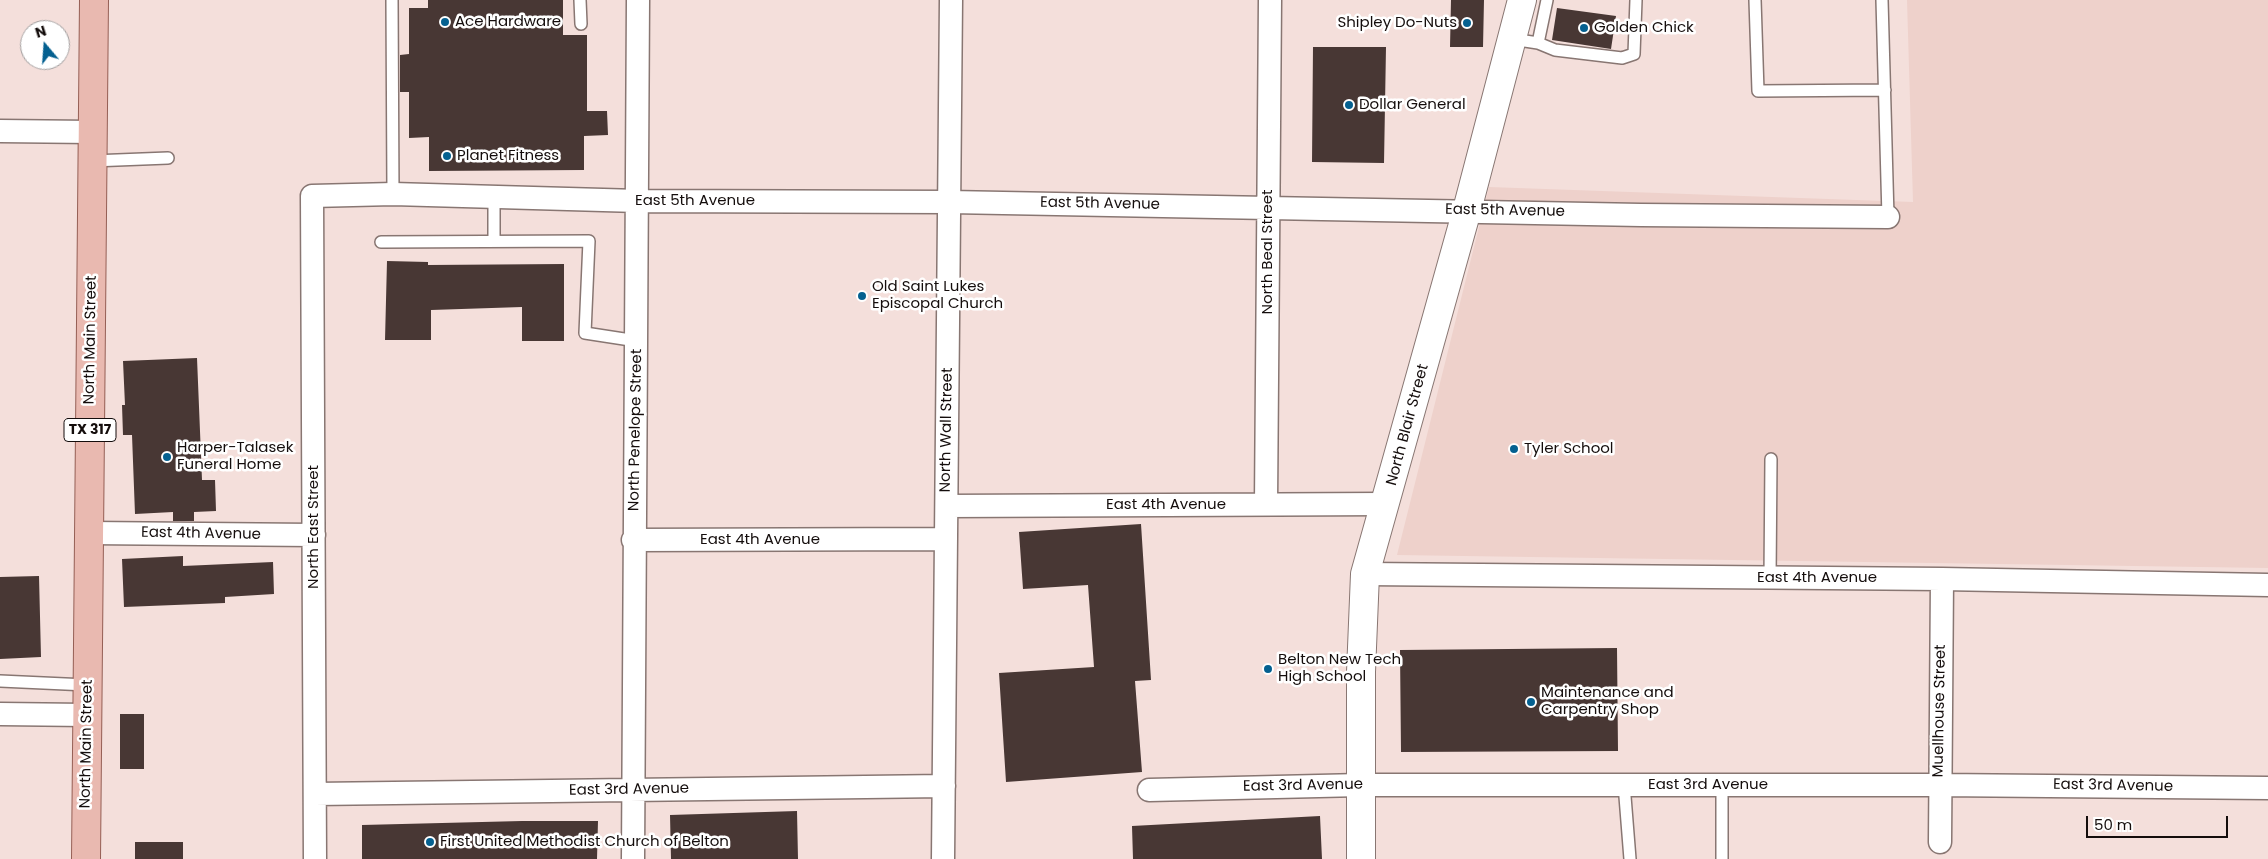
<!DOCTYPE html>
<style>
body{margin:0}
#map{position:relative;width:2268px;height:859px;overflow:hidden;background:#f4dfdb;font-family:Poppins,sans-serif}
canvas{display:block}
.north{position:absolute;left:20px;top:20px;width:50px;height:50px;box-sizing:border-box;background:#fff;border:1px solid #a19e9e;border-radius:50%;rotate:342deg;font-size:14px;font-weight:700;line-height:20px;text-align:center;color:#140d0c}
.north::after{content:'';display:block;margin:auto;width:18px;height:22px;background:#046090;clip-path:polygon(50% 0,100% 100%,50% 72%,0 100%)}
.scale{position:absolute;left:2086px;top:816px;width:142px;height:22px;box-sizing:border-box;border:2px solid #140d0c;border-top:0;padding-left:6px;font-size:15px;line-height:18px;white-space:nowrap;color:#140d0c;-webkit-text-stroke:4px #fff;paint-order:stroke}
</style>
<div id="map">
<canvas width="2268" height="859"></canvas>
<div class="north">N</div>
<div class="scale">50 m</div>
</div>
<script>
const context = document.querySelector('canvas').getContext('2d');
context.lineJoin = 'round';
function fill(path, color) { context.fillStyle = color; context.fill(path, 'evenodd'); }
const poly = rows => new Path2D(rows.map(r => 'M' + r).join(''));
function stroke(path, color, width, dash) { context.strokeStyle = color; context.lineWidth = width; context.lineCap = dash ? 'butt' : 'round'; context.setLineDash(dash || []); context.stroke(path); }
function drawText(font, color, halo, rows, align = 'center') {
  context.font = font + ' Poppins,sans-serif'; context.lineWidth = 5; context.setLineDash([]); context.textBaseline = 'middle'; context.strokeStyle = halo; context.fillStyle = color; for (const [text, x, y, turn = 0] of rows) {
    context.save(); context.translate(x, y); context.rotate((+turn || 0) * Math.PI / 180); context.textAlign = isNaN(turn) ? turn : align; if (halo) context.strokeText(text, 0, 0); context.fillText(text, 0, 0); context.restore();
  }
}
fill(poly([
 [1907,0,2268,0,2268,568,1397,555,1489,187,1913,202]
]), '#eed1cb');
fill(poly([
 [428,0,563,0,563,35,587,35,587,111,607,111,608,135,584,136,584,170,429,171,429,137,409,138,409,92,400,92,400,55,409,54,409,8,428,8],
 [1451,0,1484,0,1483,47,1450,47],
 [1557,8,1616,16,1611,49,1552,40],
 [1313,47,1386,47,1384,163,1312,162],
 [387,261,428,262,428,265,564,264,564,341,522,341,522,307,431,310,431,340,385,340],
 [197,358,202,480,215,480,216,511,194,512,194,521,173,521,173,512,135,514,132,435,123,435,122,405,125,405,123,361],
 [1141,524,1151,680,1135,681,1142,772,1006,782,999,673,1094,667,1088,585,1023,589,1019,532],
 [183,556,183,566,273,562,274,594,225,597,225,603,124,607,122,559],
 [39,576,41,657,0,659,0,577],
 [1617,648,1618,751,1401,752,1400,650],
 [120,714,144,714,144,769,120,769],
 [797,811,798,859,671,859,670,815],
 [1320,816,1322,859,1133,859,1132,826],
 [522,821,598,821,597,859,362,859,362,825],
 [135,842,183,842,183,859,135,859]
]), '#483734');
const service = poly([
 [392,0,393,194],
 [580,0,581,24],
 [1755,0,1758,91,1885,90],
 [1882,0,1888,217],
 [1512,39,1538,43,1555,50,1622,58,1634,54,1636,0],
 [1538,43,1547,0],
 [92,161,168,158],
 [494,196,494,241],
 [381,242,589,241,585,333,637,341],
 [1770,578,1771,459],
 [0,681,87,685],
 [1624,784,1630,859],
 [1722,859,1722,785]
]);
const minor = poly([
 [0,131,92,132],
 [1266,504,1270,0],
 [947,506,1386,504],
 [89,533,314,535],
 [633,540,946,539],
 [1365,574,1942,579,2268,585],
 [0,714,87,715],
 [1149,790,1361,785,1939,785,2268,788],
 [315,794,944,786],
 [1940,842,1942,579],
 [315,859,312,196,393,194,638,201,950,202,1641,215,1888,217],
 [633,859,638,0],
 [943,859,951,0]
]);
const tertiary = poly([
 [1361,859,1361,672,1365,574,1467,210,1522,0]
]);
const primary = poly([
 [86,859,94,0]
]);
stroke(service, '#887672', 14);
stroke(minor, '#887672', 25);
stroke(tertiary, '#887672', 30);
stroke(primary, '#955f55', 30);
stroke(service, '#fff', 11);
stroke(minor, '#fff', 22);
stroke(tertiary, '#fff', 28);
stroke(primary, '#e9b9b0', 28);
for (const [x, y, r, color] of [
 [445,22,5,"#046090"],
 [1467,23,5,"#046090"],
 [1584,28,5,"#046090"],
 [1349,105,5,"#046090"],
 [447,156,5,"#046090"],
 [862,296,5,"#046090"],
 [1514,449,5,"#046090"],
 [167,457,5,"#046090"],
 [1268,669,5,"#046090"],
 [1531,702,5,"#046090"],
 [430,842,5,"#046090"]
]) { const dot = new Path2D(); dot.arc(x, y, r, 0, 2 * Math.PI); context.fillStyle = color; context.fill(dot); stroke(dot, '#fff', 2); }
for (const [x, y, w] of [
 [90,430,52]
]) { const box = new Path2D(); box.roundRect(x - w / 2, y - 11.5, w, 23, 4); context.fillStyle = '#fff'; context.fill(box); stroke(box, '#140d0c', 1); }
drawText('bold 14px', '#140d0c', null, [
 ["TX 317",90,430]
]);
drawText('15px', '#140d0c', '#fff', [
 ["Ace Hardware",455,22],
 ["Shipley Do-Nuts",1457,23,"right"],
 ["Golden Chick",1594,28],
 ["Dollar General",1359,105],
 ["Planet Fitness",457,156],
 ["Old Saint Lukes",872,287],
 ["Episcopal Church",872,304],
 ["Harper-Talasek",177,448],
 ["Funeral Home",177,465],
 ["Tyler School",1524,449],
 ["Belton New Tech",1278,660],
 ["High School",1278,677],
 ["Maintenance and",1541,693],
 ["Carpentry Shop",1541,710],
 ["First United Methodist Church of Belton",440,842]
], 'left');
drawText('15px', '#140d0c', '#fff', [
 ["East 5th Avenue",695,201],
 ["East 5th Avenue",1100,204,1],
 ["East 5th Avenue",1505,211,1],
 ["North Beal Street",1268,252,-90],
 ["North Main Street",91,340,-89],
 ["North Blair Street",1408,425,-75],
 ["North Penelope Street",636,430,-89],
 ["North Wall Street",947,430,-89],
 ["East 4th Avenue",1166,505],
 ["North East Street",314,527,-90],
 ["East 4th Avenue",201,534,1],
 ["East 4th Avenue",760,540],
 ["East 4th Avenue",1817,578],
 ["Muellhouse Street",1940,711,-89],
 ["North Main Street",87,744,-89],
 ["East 3rd Avenue",1708,785],
 ["East 3rd Avenue",1303,786,-1],
 ["East 3rd Avenue",2113,786,1],
 ["East 3rd Avenue",629,790,-1]
]);
</script>
